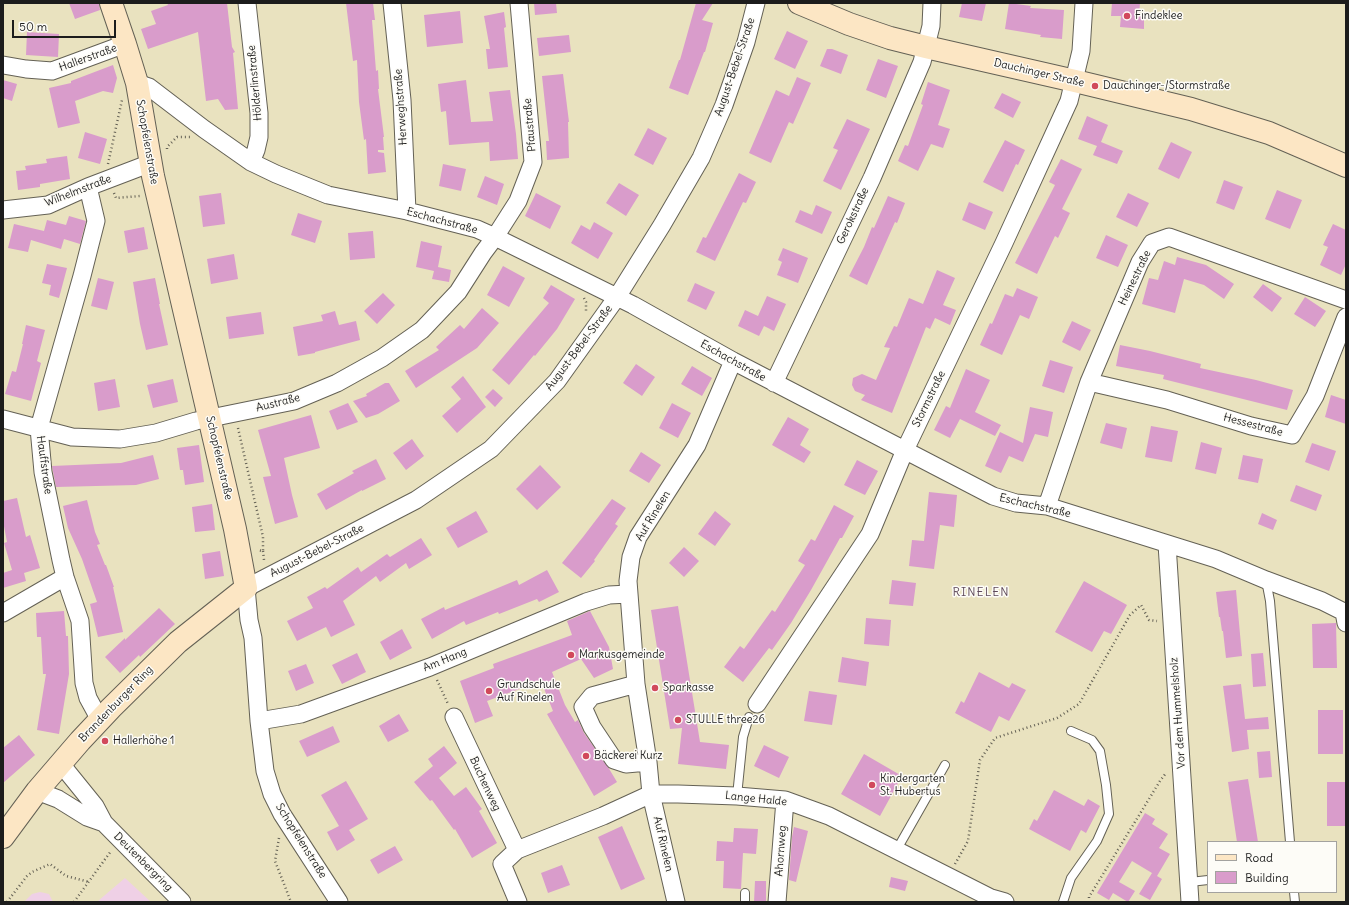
<!DOCTYPE html>
<meta charset="utf-8">
<style>
body{margin:0}
#map{position:relative;width:1349px;height:905px;overflow:hidden;background:#e9e2bf;font-family:Delius,sans-serif}
canvas{display:block}
.frame{position:absolute;inset:0;border:4px solid #1c1c1c;pointer-events:none}
.legend{position:absolute;left:1207px;top:841px;width:130px;height:52px;box-sizing:border-box;background:#fdfcf7;border:1px solid #a3a29f;margin:0;padding:5px 7px;list-style:none;font-size:12px;color:#1c1c1c}
.legend li{display:flex;align-items:center;gap:8px;height:20px}
.legend b{width:20px;border:1px solid #a3a29f}
.scale{position:absolute;left:12px;top:20px;width:104px;height:18px;box-sizing:border-box;border:2px solid #1c1c1c;border-top:0;padding-left:5px;font-size:12px;line-height:14px;white-space:nowrap;color:#1c1c1c;-webkit-text-stroke:3px #fdfcf7;paint-order:stroke}
</style>
<div id="map">
<canvas width="1349" height="905"></canvas>
<div class="frame"></div>
<ul class="legend">
<li><b style="height:5px;background:#fce6c4"></b>Road</li>
<li><b style="height:11px;background:#d99ccb"></b>Building</li>
</ul>
<div class="scale">50 m</div>
</div>
<script>
const context = document.querySelector('canvas').getContext('2d');
context.lineJoin = 'round';
function fill(path, color) { context.fillStyle = color; context.fill(path, 'evenodd'); }
const poly = rows => new Path2D(rows.map(r => 'M' + r).join(''));
function stroke(path, color, width, dash) { context.strokeStyle = color; context.lineWidth = width; context.lineCap = dash ? 'butt' : 'round'; context.setLineDash(dash || []); context.stroke(path); }
function drawText(font, color, halo, rows, align = 'center') {
  context.font = font + ' Delius,sans-serif'; context.lineWidth = 3; context.setLineDash([]); context.textBaseline = 'middle'; context.strokeStyle = halo; context.fillStyle = color; for (const [text, x, y, turn = 0] of rows) {
    context.save(); context.translate(x, y); context.rotate((+turn || 0) * Math.PI / 180); context.textAlign = isNaN(turn) ? turn : align; if (halo) context.strokeText(text, 0, 0); context.fillText(text, 0, 0); context.restore();
  }
}
fill(poly([
 [125,878,151,902,97,902,98,901],
 [40,892,49,894,53,902,24,902,32,894]
]), '#efd0e6');
fill(poly([
 [69,3,99,3,100,10,75,19],
 [167,3,227,3,232,47,235,52,233,53,238,109,225,110,218,99,206,101,198,32,148,49,141,29,156,24,151,11,168,5],
 [346,3,373,3,375,20,372,20,376,71,378,70,379,89,378,89,384,137,383,137,384,150,378,150,378,152,384,153,386,172,368,174,366,139,364,140,359,102,357,60,353,61],
 [534,3,556,3,557,13,535,15],
 [696,3,713,3,702,20,713,23,705,52,704,52,688,95,669,88,679,60,680,60],
 [962,3,986,3,982,21,959,17],
 [1009,3,1031,6,1030,8,1064,10,1062,39,1040,37,1041,35,1005,29],
 [1112,3,1140,3,1139,16,1144,17,1144,29,1120,27,1121,16,1111,16],
 [460,11,463,43,427,47,424,15],
 [504,12,506,27,504,28,508,67,488,69,486,49,490,49,484,16],
 [787,31,808,41,795,69,774,59],
 [27,32,59,34,58,57,26,55],
 [569,35,571,52,539,56,537,38],
 [827,49,832,49,848,55,841,74,820,66],
 [878,59,898,66,886,98,866,90],
 [113,65,117,78,113,93,103,91,75,101,80,123,58,128,49,88,71,83,71,81],
 [563,74,569,122,568,122,569,158,547,160,546,141,549,141,542,76],
 [797,77,811,83,793,124,789,122,771,163,749,153,776,90,789,96],
 [3,80,17,84,12,101,3,98],
 [466,80,471,122,493,121,489,92,510,90,516,134,518,159,490,161,489,142,449,145,446,111,441,112,438,84],
 [928,82,950,90,938,125,950,129,943,148,931,144,918,171,898,161,905,145,908,146,923,105,921,104],
 [1002,93,1021,102,1013,118,994,108],
 [1087,116,1108,125,1101,142,1123,151,1117,164,1093,155,1097,146,1078,139],
 [847,119,870,129,841,190,823,181,838,150,833,148],
 [648,128,667,138,653,165,634,155],
 [85,132,107,139,100,164,78,158],
 [1005,140,1025,150,1018,165,1016,164,1003,192,983,182],
 [1171,142,1192,152,1179,179,1158,169],
 [67,156,70,179,40,184,40,187,18,190,16,171,26,170,25,166,47,163,46,159],
 [1061,159,1082,169,1062,209,1070,213,1058,238,1055,236,1037,274,1015,263,1055,185,1049,182],
 [443,164,466,169,461,191,439,186],
 [739,173,756,182,746,203,743,202,715,261,696,252,703,237,706,238],
 [485,176,504,184,497,205,477,197],
 [1224,180,1243,187,1234,210,1216,203],
 [619,183,639,195,626,216,606,203],
 [1277,190,1302,200,1290,229,1265,219],
 [221,193,225,224,203,227,199,196],
 [536,193,561,206,550,229,525,216],
 [1128,193,1149,203,1137,227,1116,217],
 [888,196,905,203,897,223,895,222,867,285,849,276,864,247,872,227,874,228],
 [969,202,993,212,985,230,962,220],
 [816,205,832,212,822,234,795,222,800,210,812,215],
 [298,213,322,221,315,243,291,235],
 [69,216,86,221,80,244,64,239,61,249,31,240,28,252,8,248,14,224,44,231,47,220,66,225],
 [594,222,613,233,598,259,571,243,581,225,590,230],
 [1333,224,1346,230,1346,264,1341,275,1320,265,1328,247,1323,245],
 [144,227,148,249,128,253,124,231],
 [373,231,375,258,350,260,348,233],
 [1106,235,1128,245,1118,267,1096,258],
 [421,241,442,246,438,267,451,270,449,282,432,279,434,271,416,267],
 [783,248,808,258,798,283,777,275,782,262,778,260],
 [234,254,238,279,211,284,207,259],
 [1177,257,1206,265,1234,284,1224,299,1204,285,1184,279,1175,313,1142,304,1149,278,1158,280,1164,261,1175,265],
 [47,264,67,268,59,298,49,295,51,285,42,283],
 [503,266,525,278,509,307,487,295],
 [937,270,955,278,943,305,956,310,950,325,935,318,930,329,926,327,892,413,861,400,865,395,855,391,852,385,853,378,862,374,876,380,890,348,884,347,894,326,897,327,909,298,923,304],
 [98,278,114,282,107,310,91,306],
 [155,278,160,304,159,304,168,345,146,350,140,324,133,282],
 [695,283,715,292,706,310,687,301],
 [1263,284,1282,298,1272,312,1253,297],
 [551,285,575,299,557,329,535,356,534,355,509,385,492,370,549,303,543,298],
 [1017,288,1038,297,1029,319,1020,315,1002,355,980,345,990,323,992,324,1005,294,1013,297],
 [383,293,395,305,377,324,364,311],
 [767,296,786,304,774,331,764,326,759,336,738,326,745,310,758,316],
 [1305,297,1326,311,1315,327,1294,314],
 [482,308,499,323,477,348,416,388,405,371,439,350,436,347,460,325,464,329],
 [335,311,339,325,356,321,360,340,315,352,315,353,298,356,293,327,323,321,321,315],
 [261,312,264,334,229,339,226,317],
 [1072,321,1091,330,1080,351,1062,342],
 [26,325,45,330,37,361,41,363,31,401,5,394,12,371,16,372,23,344,22,344],
 [1120,345,1150,351,1201,364,1200,368,1256,380,1293,390,1287,410,1163,379,1164,375,1116,366],
 [1050,360,1073,367,1064,393,1042,386],
 [636,364,655,377,642,396,623,383],
 [692,366,712,378,702,396,681,384],
 [966,369,990,380,975,412,1001,425,995,436,960,419,950,438,934,430,946,406,950,408],
 [463,376,486,407,457,433,442,416,461,399,451,387],
 [115,379,120,407,98,411,94,383],
 [173,379,178,402,153,408,147,385],
 [385,383,389,383,400,401,378,414,366,418,353,401,367,396,366,394],
 [493,389,503,398,495,407,485,397],
 [1331,395,1346,400,1346,424,1325,417],
 [348,403,358,422,337,430,329,411],
 [672,403,691,413,678,438,659,428],
 [1030,407,1053,412,1048,437,1035,434,1023,462,1009,456,1001,473,985,466,1000,432,1023,443],
 [311,415,320,448,284,458,292,495,298,517,275,524,263,477,271,476,258,430],
 [788,417,809,429,800,445,811,452,804,463,772,445],
 [1106,423,1127,428,1122,449,1100,443],
 [1151,426,1178,431,1172,462,1145,457],
 [412,439,424,456,406,470,393,453],
 [1201,442,1222,448,1216,474,1195,469],
 [1312,443,1336,451,1329,471,1305,462],
 [199,445,204,482,185,485,183,470,180,470,177,448],
 [641,452,661,465,649,483,629,471],
 [153,455,159,479,136,485,56,487,52,466,121,463],
 [1243,455,1263,459,1258,483,1238,479],
 [376,459,386,479,362,491,362,490,326,510,317,494,354,473,352,471],
 [857,460,878,471,865,495,844,485],
 [540,465,561,487,537,510,516,489],
 [1296,485,1322,495,1316,511,1290,501],
 [929,492,957,495,954,527,940,525,934,569,909,566,912,540,924,541],
 [17,498,26,537,30,535,40,568,24,573,26,581,3,588,3,573,12,570,4,543,7,542,3,521,3,501],
 [612,499,626,508,615,524,618,526,594,560,595,561,581,578,562,563,583,537],
 [87,500,95,532,100,544,97,545,105,565,106,565,114,587,113,587,123,632,98,637,90,604,97,602,82,559,68,528,63,506],
 [212,504,215,530,195,532,192,507],
 [834,505,854,516,842,538,840,538,811,590,791,623,772,650,769,648,743,682,724,667,740,646,744,649,772,610,775,612,805,565,798,561,811,539,815,541],
 [476,511,488,532,458,548,446,528],
 [715,511,731,524,715,546,698,534],
 [1262,513,1277,520,1273,530,1258,524],
 [421,538,432,555,409,569,406,563,380,582,376,576,343,601,355,625,331,637,326,627,297,641,287,621,313,608,307,597,325,587,327,589,358,567,361,572,387,554,390,557],
 [684,547,699,561,684,577,669,563],
 [220,551,224,576,205,579,202,554],
 [547,570,559,592,539,602,537,599,499,614,498,612,466,625,464,621,432,639,421,619,444,607,445,610,517,580,519,585],
 [892,580,916,583,913,606,889,604],
 [1084,581,1127,605,1111,634,1104,631,1092,652,1055,632],
 [1236,590,1242,656,1226,658,1223,631,1222,631,1220,617,1219,617,1216,592],
 [678,606,700,742,729,745,726,769,678,764,682,728,670,729,651,610],
 [159,608,175,624,140,657,139,655,120,673,105,657,125,638,125,640],
 [64,611,66,636,68,636,69,674,59,734,37,730,46,674,43,674,41,637,37,637,36,613],
 [590,611,609,647,613,669,594,678,581,659,552,672,565,705,575,722,578,720,584,733,608,767,617,782,594,796,547,714,553,711,541,681,487,701,493,716,475,723,460,681,494,668,493,664,572,635,567,621],
 [866,618,891,620,889,646,864,644],
 [1336,623,1337,668,1313,668,1312,624],
 [402,629,412,648,390,660,380,642],
 [357,653,366,672,342,684,332,665],
 [1263,653,1266,686,1253,687,1251,654],
 [842,657,869,662,866,686,838,682],
 [306,664,314,683,296,691,288,671],
 [979,672,1009,688,1012,683,1026,690,1009,721,999,716,991,732,955,713,961,701,964,703],
 [1241,684,1245,719,1268,717,1269,729,1247,730,1249,749,1232,752,1223,686],
 [809,691,837,695,832,725,804,721],
 [1318,710,1343,710,1343,754,1318,754],
 [399,714,409,731,388,742,379,726],
 [333,726,340,742,307,757,299,741],
 [19,735,35,755,3,783,3,748],
 [764,745,789,757,779,778,754,766],
 [444,746,457,763,439,778,454,796,466,787,482,809,479,811,497,843,472,858,455,829,454,830,432,800,430,801,414,782,433,766,428,759],
 [1270,751,1272,777,1259,778,1257,752],
 [864,754,902,776,880,816,841,794],
 [1248,779,1258,842,1237,842,1228,782],
 [346,781,368,819,349,830,355,840,337,851,327,832,339,826,321,795],
 [1327,782,1346,782,1346,826,1327,826],
 [1054,790,1084,806,1088,799,1100,806,1086,833,1081,830,1070,851,1029,829,1034,819,1037,821],
 [1145,813,1155,819,1152,824,1168,834,1159,848,1170,854,1157,876,1132,861,1119,882,1135,891,1128,902,1113,893,1109,900,1097,893],
 [622,826,645,879,621,890,598,837],
 [794,827,808,831,796,882,789,880,792,837],
 [734,828,758,829,756,854,743,853,741,889,723,888,724,861,716,861,717,841,733,842],
 [395,846,403,860,378,874,370,860],
 [562,865,570,885,548,893,541,873],
 [1152,873,1162,879,1150,900,1139,894],
 [891,877,908,881,905,891,889,887],
 [755,881,766,881,766,902,754,902]
]), '#d99ccb');
const lane = poly([
 [1266,580,1270,601,1290,842],
 [737,796,743,737,749,717],
 [896,851,945,765],
 [1190,882,1208,880],
 [1294,892,1295,902],
 [745,902,745,893],
 [1063,902,1071,878,1097,841,1109,814,1106,785,1100,751,1092,740,1071,731]
]);
const street = poly([
 [247,3,259,113,259,137,256,150,251,162],
 [392,3,402,100,407,211],
 [3,65,26,69,52,71,125,44],
 [137,83,149,87,204,129,251,162,276,174,328,195,407,211,477,229,495,237,633,305,733,361,993,496,1016,503,1047,506,1216,559,1266,580,1322,601,1344,612,1346,623],
 [88,187,96,221,82,276,39,428,43,472,61,560,65,577,80,621,84,683,88,698,100,720],
 [3,210,48,205,88,187,151,163],
 [1089,382,1167,400,1251,426,1292,435,1315,396,1346,317],
 [774,383,872,178,922,62,931,26,932,3],
 [3,419,72,437,120,439,156,433,196,421,294,401,337,383,382,358,422,330,458,292,483,253,495,237,518,201,533,162,519,3],
 [1047,506,1089,382,1140,262,1152,243,1169,237,1346,300],
 [1167,544,1190,902],
 [3,613,65,577],
 [636,684,592,696,583,707,592,727,614,760,626,764,648,762],
 [757,704,870,534,905,450,1004,243,1069,101,1081,51,1084,3],
 [454,717,517,850],
 [259,721,301,714,430,667,586,602,609,595,629,594],
 [61,764,95,806,104,823,182,902],
 [37,791,58,799,87,817,104,823],
 [339,902,282,814,272,794,265,771,259,721,253,638,249,620,246,588,416,500,491,449,557,381,617,297,662,225,701,158,724,105,746,42,756,3],
 [518,902,502,864,517,850,603,816,651,794,678,794,737,796,785,800,829,816,991,898,1005,902],
 [676,902,651,794,648,762,636,684,628,581,631,557,638,537,697,445,733,361],
 [777,902,785,800]
]);
const secondary = poly([
 [799,3,849,24,890,38,926,47,1075,81,1191,109,1269,133,1346,166],
 [3,837,37,791,80,741,111,708,178,642,246,588,235,529,153,176,137,83,125,44,111,3]
]);
stroke(lane, '#646155', 10);
stroke(street, '#646155', 19);
stroke(secondary, '#646155', 24);
stroke(poly([
 [167,149,167,147,177,137,190,137],
 [108,164,122,100],
 [114,193,116,198,140,196],
 [584,298,586,302,586,312],
 [238,428,263,537,263,551,257,550],
 [263,551,264,560],
 [437,680,448,704],
 [279,838,275,861,291,902],
 [955,864,968,841,980,760,995,738,1057,718,1079,704,1130,615,1141,605,1149,620,1157,621],
 [7,902,27,876,32,872,50,864,66,876,89,882],
 [74,902,111,851],
 [1089,902,1089,897,1160,781,1166,773]
]), '#646155', 2.5, [1, 3]);
stroke(lane, '#fff', 8);
stroke(street, '#fff', 17);
stroke(secondary, '#fce6c4', 22);
for (const [x, y, r, color] of [
 [1127,16,4,"#d1495b"],
 [1095,86,4,"#d1495b"],
 [571,655,4,"#d1495b"],
 [655,688,4,"#d1495b"],
 [489,691,4,"#d1495b"],
 [678,720,4,"#d1495b"],
 [105,741,4,"#d1495b"],
 [586,756,4,"#d1495b"],
 [872,785,4,"#d1495b"]
]) { const dot = new Path2D(); dot.arc(x, y, r, 0, 2 * Math.PI); context.fillStyle = color; context.fill(dot); stroke(dot, '#fdfcf7', 1.5); }
drawText('11px', '#1c1c1c', '#fdfcf7', [
 ["Findeklee",1135,16],
 ["Dauchinger-/Stormstraße",1103,86],
 ["Markusgemeinde",579,655],
 ["Grundschule",497,685],
 ["Auf Rinelen",497,698],
 ["Sparkasse",663,688],
 ["STULLE three26",686,720],
 ["Hallerhöhe 1",113,741],
 ["Bäckerei Kurz",594,756],
 ["Kindergarten",880,779],
 ["St. Hubertus",880,792]
], 'left');
drawText('11px', '#1c1c1c', '#fdfcf7', [
 ["Hallerstraße",88,58,-20],
 ["August-Bebel-Straße",735,67,-71],
 ["Dauchinger Straße",1039,73,13],
 ["Hölderlinstraße",255,83,-95],
 ["Herweghstraße",401,107,-94],
 ["Pfaustraße",530,125,-95],
 ["Schopfelenstraße",147,142,80],
 ["Wilhelmstraße",78,191,-21],
 ["Gerokstraße",853,216,-65],
 ["Eschachstraße",442,221,15],
 ["Heinestraße",1135,278,-64],
 ["August-Bebel-Straße",579,348,-53],
 ["Eschachstraße",733,361,29],
 ["Stormstraße",929,399,-64],
 ["Austraße",278,403,-14],
 ["Hessestraße",1253,425,15],
 ["Schopfelenstraße",219,458,77],
 ["Hauffstraße",44,465,82],
 ["Eschachstraße",1035,506,13],
 ["Auf Rinelen",653,516,-59],
 ["August-Bebel-Straße",317,551,-27],
 ["Am Hang",445,660,-22],
 ["Brandenburger Ring",116,704,-46],
 ["Vor dem Hummelsholz",1178,713,-94],
 ["Buchenweg",485,784,65],
 ["Lange Halde",756,799,6],
 ["Schopfelenstraße",301,841,58],
 ["Auf Rinelen",663,844,77],
 ["Ahornweg",781,851,-86],
 ["Deutenbergring",143,862,45]
]);
context.letterSpacing = '1px';
drawText('12px', '#5e4959', '#fdfcf7', [
 ["RINELEN",981,593]
]);
context.letterSpacing = '0px';
</script>
